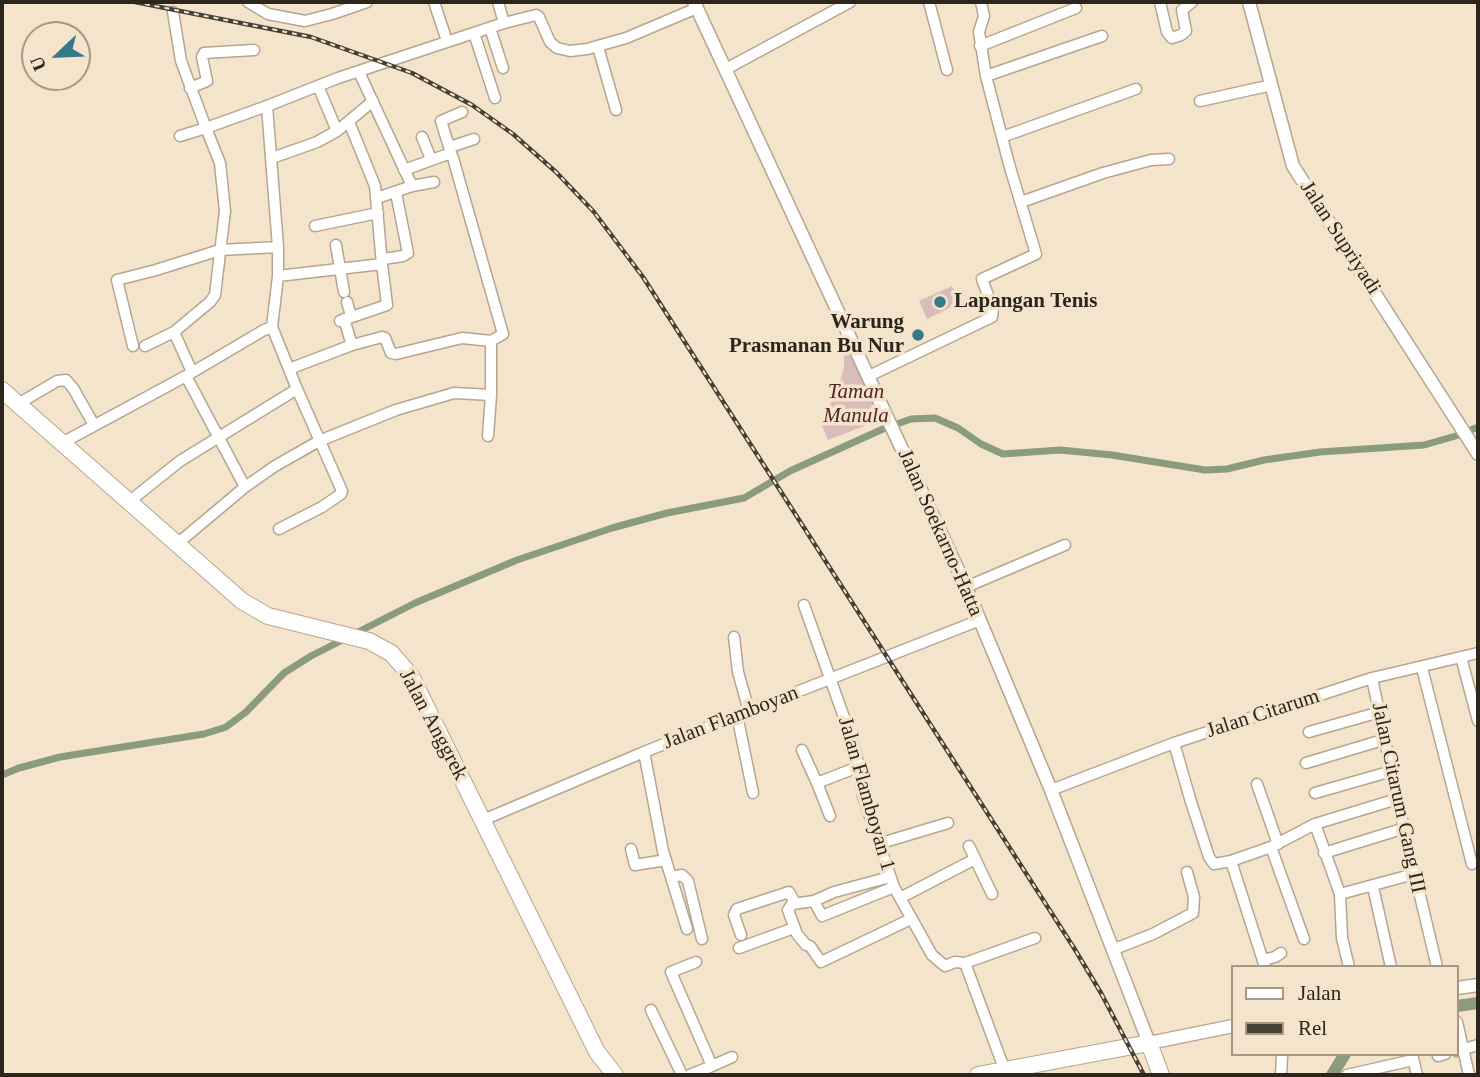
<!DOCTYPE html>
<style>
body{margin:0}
#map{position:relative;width:1480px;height:1077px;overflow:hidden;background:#f5e4cc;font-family:"Times New Roman",serif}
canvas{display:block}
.frame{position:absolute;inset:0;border:4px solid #2c261d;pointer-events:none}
.legend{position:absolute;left:1231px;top:965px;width:228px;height:91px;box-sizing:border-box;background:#f5e4cc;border:2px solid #a59886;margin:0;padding:9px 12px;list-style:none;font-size:21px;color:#2c261d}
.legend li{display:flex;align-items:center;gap:14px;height:35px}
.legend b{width:35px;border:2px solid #a59886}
.north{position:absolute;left:21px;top:21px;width:70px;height:70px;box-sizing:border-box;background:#f5e4cc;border:2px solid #a59886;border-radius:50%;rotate:247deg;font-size:19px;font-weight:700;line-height:28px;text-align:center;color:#2c261d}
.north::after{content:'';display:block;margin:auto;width:24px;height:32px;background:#357a88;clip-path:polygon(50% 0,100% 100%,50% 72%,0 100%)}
</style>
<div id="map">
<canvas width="1480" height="1077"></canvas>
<div class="frame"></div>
<ul class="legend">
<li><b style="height:9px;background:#fff"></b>Jalan</li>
<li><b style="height:9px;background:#474035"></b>Rel</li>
</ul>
<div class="north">U</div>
</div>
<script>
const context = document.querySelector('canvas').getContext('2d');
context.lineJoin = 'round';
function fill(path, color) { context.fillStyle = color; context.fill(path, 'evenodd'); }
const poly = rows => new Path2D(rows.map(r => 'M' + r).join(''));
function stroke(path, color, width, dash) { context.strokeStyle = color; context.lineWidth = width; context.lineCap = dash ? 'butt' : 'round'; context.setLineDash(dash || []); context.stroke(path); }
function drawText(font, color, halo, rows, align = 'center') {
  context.font = font + ' "Times New Roman",serif'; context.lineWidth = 7; context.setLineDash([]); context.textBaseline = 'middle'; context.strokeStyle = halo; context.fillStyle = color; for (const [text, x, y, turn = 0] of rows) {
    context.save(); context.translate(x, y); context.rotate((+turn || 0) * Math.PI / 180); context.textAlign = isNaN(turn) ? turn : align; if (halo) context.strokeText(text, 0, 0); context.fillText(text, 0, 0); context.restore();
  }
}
fill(poly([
 [952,286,960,303,927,319,919,301],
 [857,351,887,417,828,440,821,423,839,385,844,368,844,356]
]), '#d9bdbb');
stroke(poly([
 [2,775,19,768,60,757,204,734,226,727,246,712,284,673,311,656,415,603,517,560,612,528,667,513,744,498,790,471,883,429,911,419,935,418,958,428,981,444,1003,454,1060,450,1112,455,1205,470,1227,469,1264,460,1320,452,1424,445,1459,435,1478,427]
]), '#8b9b7e', 7);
stroke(poly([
 [1457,1006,1478,1003],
 [1332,1075,1345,1054]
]), '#8b9b7e', 12);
const minor = poly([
 [248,2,268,14,305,21,332,14,367,2],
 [434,2,447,41],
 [929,2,947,70],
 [1160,2,1167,32,1172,38,1181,35,1186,31,1182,10,1192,2],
 [173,12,181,61,206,128,180,136],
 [504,23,536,15,539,17,550,42,557,48,570,51,587,49,626,38,697,8],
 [490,28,503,68],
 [474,33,495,98],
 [980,46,1076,8],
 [598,47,616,110],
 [726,69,850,2],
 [359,72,412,186,377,198],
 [986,76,1102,36],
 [318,86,337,131],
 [190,88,207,81,202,57,204,53,254,50],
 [1200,101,1272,85],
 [422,137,431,159],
 [1002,137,1136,89],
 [450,147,474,139],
 [451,153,441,121,462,112],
 [272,158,317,142,337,131,373,101],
 [404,170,451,153,453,158,503,334,491,341,491,395,488,436],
 [412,186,434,182],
 [1021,202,1103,173,1151,160,1169,159],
 [315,226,378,213],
 [336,245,344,292],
 [383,259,403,256,408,253,396,193],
 [278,276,382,264,375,186,349,122],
 [347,302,351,316],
 [344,319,352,345],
 [340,321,387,305,382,264],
 [133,346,117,280,156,270,220,250,278,247],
 [145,346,174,332],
 [289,369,352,345,382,337,385,338,391,353,396,354,462,338,491,341],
 [192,372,174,332,210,302,215,295,225,211,220,163,206,128,267,106],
 [186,376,245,487],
 [869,376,992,317,993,309,982,279,1036,254,1009,164,986,76,979,32,984,16,981,2],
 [18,404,57,381,66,380,73,388,94,425],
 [62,443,186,376,264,330,272,327],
 [130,501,180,461,297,389],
 [279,529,322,507,341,494,342,491,297,389,272,327,278,276,278,247,267,106,338,78,504,23,498,2],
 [177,544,245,487,275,466,319,441,396,410,454,393,491,395],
 [966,587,1065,545],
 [804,605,851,737,858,763,863,796,894,887,932,955,945,966,955,962,965,963,1005,1071],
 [734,637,738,672,749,711],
 [1461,657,1478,721],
 [1422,668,1472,864],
 [1372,678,1397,799,1437,967],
 [737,715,753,793],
 [1309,732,1380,712],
 [1174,743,1191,802,1209,857,1214,864,1231,861,1271,847,1315,824,1340,894,1414,874],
 [802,750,817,783,858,767],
 [644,752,663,851,687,929],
 [1306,763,1386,739],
 [817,783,830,816],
 [1257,784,1278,844],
 [1051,790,1174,743,1372,678,1478,653],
 [1315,793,1392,771],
 [483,820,644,752,980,620],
 [1315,824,1397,799],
 [878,844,948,823],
 [969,846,992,894],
 [1271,847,1304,939],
 [631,849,635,865,666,860],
 [1324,853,1405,828],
 [1231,861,1265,967],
 [671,877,682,875,688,881,702,939],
 [890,877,834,892,814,901,792,904,788,910,797,934,806,945,810,946,821,962,911,919],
 [1373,887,1391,967],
 [1340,894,1342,938,1349,967],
 [900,898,975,859],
 [814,901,822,916,894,887],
 [741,935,734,915,737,909,789,892,795,903],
 [739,948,794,928],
 [1112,950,1153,934,1193,913,1194,897,1187,872],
 [1263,960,1275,957,1281,953],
 [965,963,1035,938],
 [651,1010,682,1075],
 [1457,1022,1469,1075],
 [1457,1051,1478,1045],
 [1412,1054,1417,1075],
 [1438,1056,1445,1054],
 [712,1066,732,1057],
 [690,1075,712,1066,671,972,696,962],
 [1281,1075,1282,1056],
 [1347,1075,1413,1060]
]);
const major = poly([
 [694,2,966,587,1051,790,1149,1043,1233,1026],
 [1249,2,1293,166,1478,454],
 [1457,988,1478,985]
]);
const highway = poly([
 [2,390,242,601,268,616,369,641,391,653,398,661,411,676,597,1052,615,1075],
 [978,1075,1149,1043,1161,1075]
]);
stroke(minor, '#b5a68f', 13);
stroke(major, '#b5a68f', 15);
stroke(highway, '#b5a68f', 18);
stroke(minor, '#fff', 10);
stroke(major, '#fff', 12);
stroke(highway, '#fff', 16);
const rail = poly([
 [135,2,311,37,412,73,472,105,513,134,556,172,594,212,643,277,1074,948,1101,993,1144,1075]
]);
stroke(rail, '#474035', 4.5);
stroke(rail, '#f5e4cc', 2, [5]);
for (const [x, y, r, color] of [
 [940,302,7,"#357a88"],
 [918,335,7,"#357a88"]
]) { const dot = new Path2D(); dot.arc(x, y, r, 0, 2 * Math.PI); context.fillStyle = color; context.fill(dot); stroke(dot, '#f5e4cc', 2.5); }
drawText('21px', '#2c261d', '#f5e4cc', [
 ["Jalan Supriyadi",1340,238,57],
 ["Jalan Soekarno-Hatta",940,533,66],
 ["Jalan Citarum",1263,714,-18],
 ["Jalan Flamboyan",731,718,-21],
 ["Jalan Anggrek",433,725,62],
 ["Jalan Flamboyan 1",866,794,74],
 ["Jalan Citarum Gang III",1398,798,78]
]);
drawText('bold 21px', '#2c261d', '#f5e4cc', [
 ["Lapangan Tenis",954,302],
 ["Warung",904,323,"right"],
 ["Prasmanan Bu Nur",904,347,"right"]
], 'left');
drawText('italic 21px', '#572423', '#f5e4cc', [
 ["Taman",856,392],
 ["Manula",856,416]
]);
</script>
